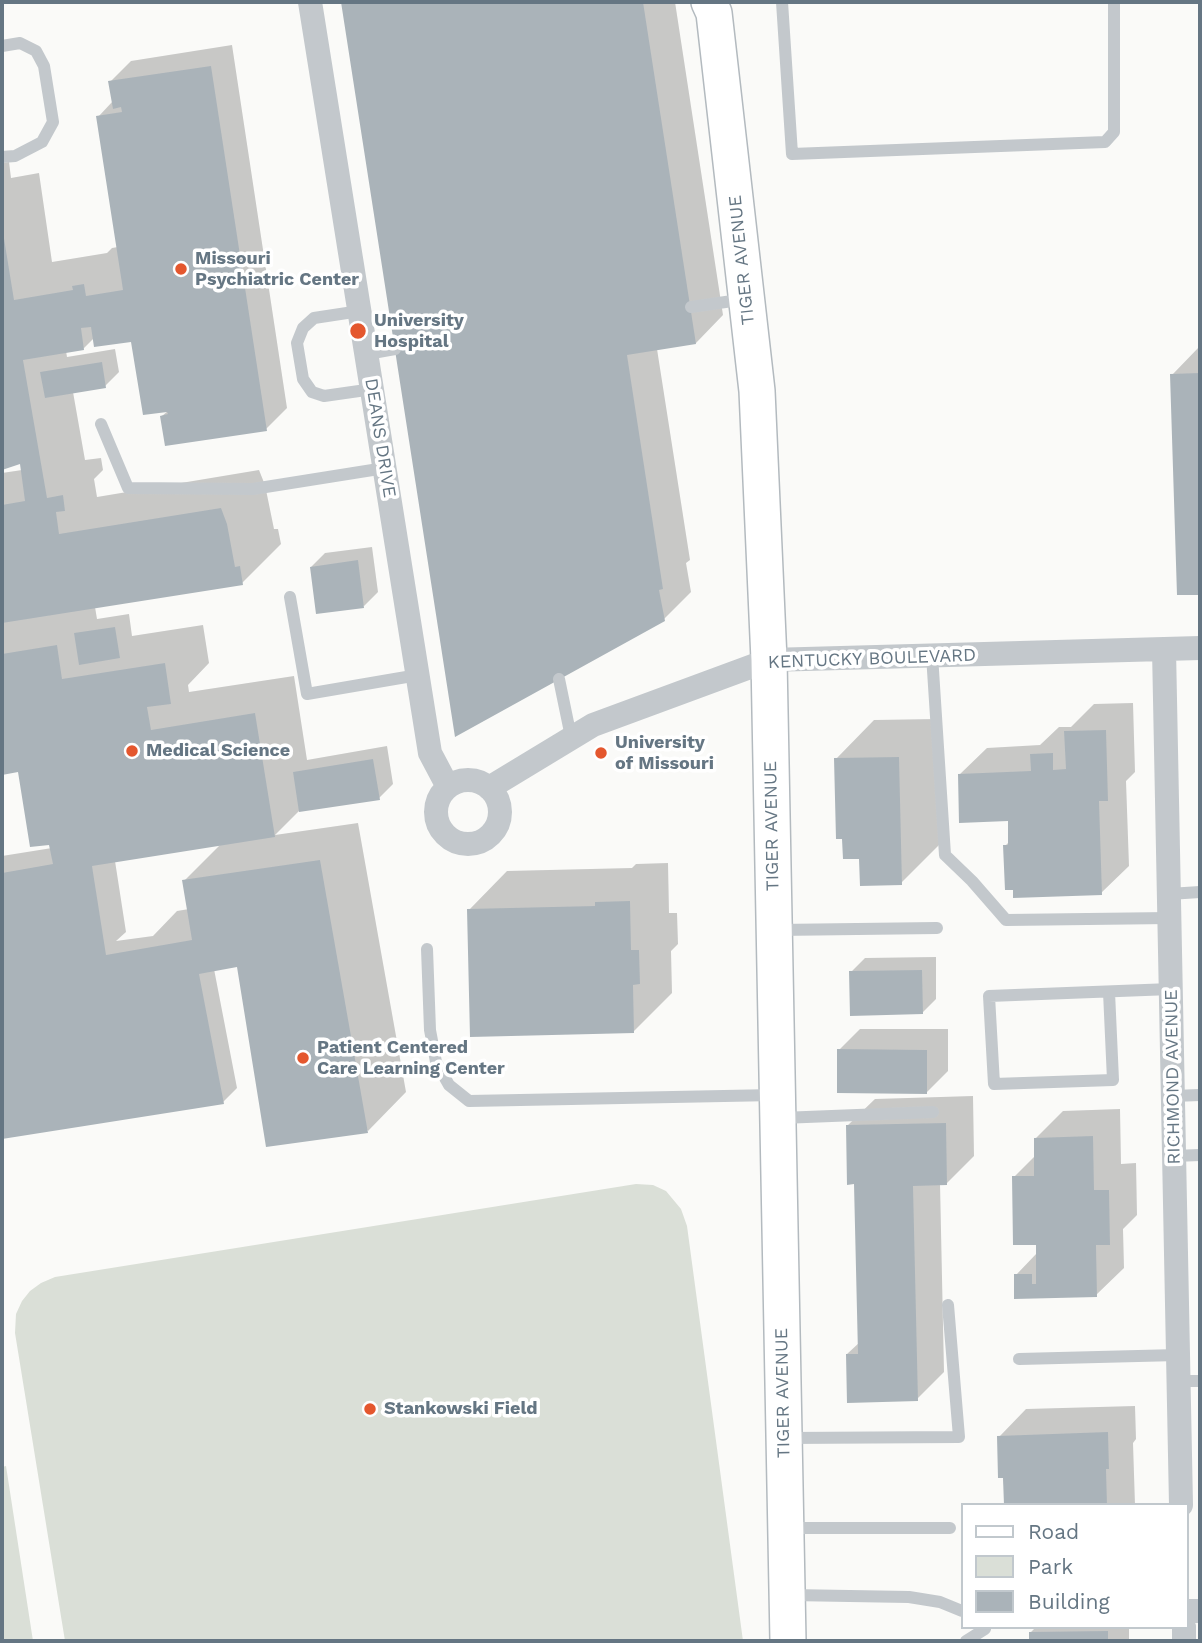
<!DOCTYPE html>
<style>
body{margin:0}
#map{position:relative;width:1202px;height:1643px;overflow:hidden;background:#fafaf8;font-family:"Work Sans",sans-serif}
canvas{display:block}
.frame{position:absolute;inset:0;border:4px solid #657683;pointer-events:none}
.legend{position:absolute;left:961px;top:1503px;width:228px;height:126px;box-sizing:border-box;background:#fff;border:2px solid #c1c8cd;margin:0;padding:9px 12px;list-style:none;font-size:21px;color:#657683}
.legend li{display:flex;align-items:center;gap:14px;height:35px}
.legend b{width:35px;border:2px solid #c1c8cd}
</style>
<div id="map">
<canvas width="1202" height="1643"></canvas>
<div class="frame"></div>
<ul class="legend">
<li><b style="height:9px;background:#fff"></b>Road</li>
<li><b style="height:19px;background:#dadfd7"></b>Park</li>
<li><b style="height:19px;background:#aab3b9"></b>Building</li>
</ul>
</div>
<script>
const context = document.querySelector('canvas').getContext('2d');
context.lineJoin = 'round';
function fill(path, color) { context.fillStyle = color; context.fill(path, 'evenodd'); }
const poly = rows => new Path2D(rows.map(r => 'M' + r).join(''));
function stroke(path, color, width, dash) { context.strokeStyle = color; context.lineWidth = width; context.lineCap = dash ? 'butt' : 'round'; context.setLineDash(dash || []); context.stroke(path); }
function drawText(font, color, halo, rows, align = 'center') {
  context.font = font + ' "Work Sans",sans-serif'; context.lineWidth = 7; context.setLineDash([]); context.textBaseline = 'middle'; context.strokeStyle = halo; context.fillStyle = color; for (const [text, x, y, turn = 0] of rows) {
    context.save(); context.translate(x, y); context.rotate((+turn || 0) * Math.PI / 180); context.textAlign = isNaN(turn) ? turn : align; if (halo) context.strokeText(text, 0, 0); context.fillText(text, 0, 0); context.restore();
  }
}
fill(poly([
 [636,1184,653,1185,666,1191,681,1209,687,1226,743,1641,65,1641,15,1333,16,1314,22,1301,30,1291,41,1283,55,1277],
 [6,1466,33,1641,2,1641,2,1467]
]), '#dadfd7');
fill(poly([
 [343,2,675,2,723,315,696,343,657,349,690,560,686,563,691,592,663,620,457,734],
 [232,45,287,408,266,429,162,416,169,410,133,340,94,338,83,349,66,351,67,357,115,349,119,372,105,386,73,392,85,460,101,458,103,470,94,479,97,497,259,470,265,485,274,529,278,529,281,544,242,583,95,607,97,619,129,614,132,636,203,625,209,663,188,685,189,692,294,676,307,760,387,746,393,784,379,798,299,811,275,835,358,823,406,1092,368,1131,238,965,214,969,237,1088,223,1102,2,1137,2,856,52,848,20,770,2,773,2,473,22,470,21,461,2,468,2,163,9,162,11,178,39,173,52,262,107,253,112,248,118,247,98,117,113,101,110,82,131,61],
 [221,844,184,881,189,909,177,911,153,936,116,941,126,932,115,861],
 [1200,346,1200,593,1179,593,1172,375],
 [372,547,378,592,364,606,311,567,325,553],
 [1133,703,1135,772,1126,781,1129,866,1101,893,1005,846,1010,841,1009,819,959,775,987,748,1040,745,1059,727,1071,727,1094,704],
 [937,719,940,844,901,883,861,857,836,759,874,720],
 [668,863,669,913,677,913,678,944,671,951,672,993,633,1032,469,910,507,871,632,868,636,864],
 [936,957,936,999,922,1013,851,972,865,958],
 [860,1029,948,1029,948,1071,927,1092,839,1050],
 [973,1096,974,1156,947,1183,940,1183,944,1372,917,1399,847,1354,860,1342,856,1182,847,1126,875,1099],
 [1120,1109,1121,1164,1136,1163,1137,1215,1123,1229,1124,1268,1096,1295,1016,1297,1016,1275,1037,1253,1037,1243,1014,1177,1036,1155,1036,1138,1063,1111],
 [1135,1406,1136,1439,1133,1443,1135,1505,1006,1505,999,1437,1026,1409],
 [1036,1627,1129,1627,1129,1641,1030,1641,1030,1633]
]), '#0003');
fill(poly([
 [341,2,643,2,696,344,627,355,663,589,659,590,665,621,455,737],
 [211,66,267,431,165,446,160,416,168,414,167,412,143,415,131,342,94,347,91,327,81,328,84,350,23,360,47,498,63,495,65,511,56,512,59,534,221,508,227,524,235,567,240,566,243,585,2,623,2,505,25,501,20,464,2,470,2,226,14,300,73,290,72,286,84,284,86,296,123,290,96,116,122,112,121,107,113,109,108,81],
 [102,362,106,388,45,398,40,372],
 [1200,373,1200,595,1177,595,1170,374],
 [358,560,364,608,316,614,310,567],
 [115,627,120,658,79,665,74,633],
 [57,645,62,679,165,663,171,704,147,707,151,730,255,713,275,837,92,866,106,955,192,940,182,880,320,860,368,1133,266,1147,237,967,199,974,224,1104,2,1139,2,873,53,864,49,845,30,847,18,772,2,775,2,654],
 [1106,730,1108,801,1099,801,1102,895,1013,898,1013,890,1005,890,1003,845,1008,845,1008,821,959,823,958,774,1031,771,1030,754,1053,753,1053,770,1066,769,1064,731],
 [899,757,902,885,860,886,859,859,843,859,842,839,836,839,834,758],
 [373,759,380,800,299,812,293,772],
 [630,901,631,950,639,950,640,984,633,985,634,1033,470,1037,467,909,595,906,595,902],
 [922,970,923,1014,850,1016,849,971],
 [837,1049,927,1050,927,1094,837,1093],
 [946,1123,947,1185,913,1186,918,1401,847,1403,846,1354,858,1354,854,1184,847,1185,846,1125],
 [1093,1136,1094,1190,1109,1190,1110,1245,1096,1245,1097,1297,1014,1299,1014,1274,1032,1274,1032,1284,1036,1284,1036,1245,1013,1245,1012,1176,1034,1176,1034,1138],
 [1108,1432,1109,1469,1106,1469,1107,1505,1004,1505,1003,1478,998,1478,997,1436],
 [1108,1631,1108,1641,1029,1641,1029,1632]
]), '#aab3b9');
const secondary = poly([
 [709,2,714,13,757,391,769,660,788,1641]
]);
stroke(secondary, '#b3babf', 38);
stroke(poly([
 [782,2,792,154,1105,142,1114,132,1114,2],
 [2,46,20,43,36,51,44,66,53,122,42,142,15,156,2,157],
 [691,307,746,299],
 [360,311,314,318,303,328,297,343,303,379,312,392,324,396,373,389],
 [367,354,395,349],
 [101,424,128,488,253,489,385,468],
 [290,597,307,694,418,675],
 [932,655,945,855,972,881,1006,920,1169,918],
 [559,679,571,737],
 [1169,894,1200,892],
 [777,930,937,928],
 [427,949,430,1030,436,1062,449,1085,469,1101,775,1095],
 [1109,992,1113,1080,994,1084,989,996,1171,989],
 [1173,1096,1200,1095],
 [781,1118,933,1112],
 [1174,1156,1200,1155],
 [1019,1359,1178,1355],
 [1179,1381,1200,1381],
 [787,1438,959,1437,948,1305],
 [789,1528,950,1528],
 [790,1595,909,1597,940,1602,962,1611],
 [966,1641,985,1629,983,1627]
]), '#c3c8cc', 12);
stroke(poly([
 [310,2,430,753,448,787],
 [1164,649,1181,1505],
 '436 812a32 32 0 1 1 64 0a32 32 0 1 1-64 0Z',
 [489,788,593,725,769,660,1200,648],
 [1186,1611,1200,1611],
 [1184,1627,1184,1641]
]), '#c3c8cc', 24);
stroke(secondary, '#fff', 35);
for (const [x, y, r, color] of [
 [181,269,7,"#e4572e"],
 [358,331,9,"#e4572e"],
 [132,751,7,"#e4572e"],
 [601,753,7,"#e4572e"],
 [303,1058,7,"#e4572e"],
 [370,1409,7,"#e4572e"]
]) { const dot = new Path2D(); dot.arc(x, y, r, 0, 2 * Math.PI); context.fillStyle = color; context.fill(dot); stroke(dot, '#fff', 2.5); }
drawText('bold 18px', '#657683', '#fff', [
 ["Missouri",195,259],
 ["Psychiatric Center",195,280],
 ["University",374,321],
 ["Hospital",374,342],
 ["University",615,743],
 ["of Missouri",615,764],
 ["Medical Science",146,751],
 ["Patient Centered",317,1048],
 ["Care Learning Center",317,1069],
 ["Stankowski Field",384,1409]
], 'left');
drawText('18px', '#657683', '#fff', [
 ["TIGER AVENUE",742,260,-96],
 ["DEANS DRIVE",380,438,81],
 ["KENTUCKY BOULEVARD",872,659,-2],
 ["TIGER AVENUE",772,826,-91],
 ["RICHMOND AVENUE",1173,1077,-91],
 ["TIGER AVENUE",783,1393,-91]
]);
</script>
